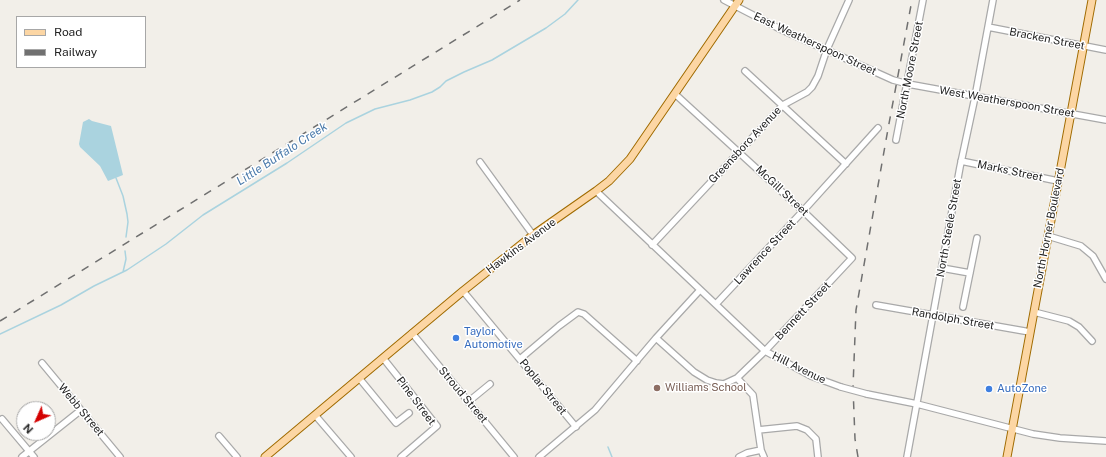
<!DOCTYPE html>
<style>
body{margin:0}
#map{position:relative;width:1106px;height:457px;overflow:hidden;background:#f2efe9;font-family:"Public Sans",sans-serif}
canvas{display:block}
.legend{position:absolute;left:16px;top:16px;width:130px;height:52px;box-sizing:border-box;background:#fff;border:1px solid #a7a7a7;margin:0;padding:5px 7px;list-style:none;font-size:12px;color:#222}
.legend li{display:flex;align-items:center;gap:8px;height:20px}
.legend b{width:20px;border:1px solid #a7a7a7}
.north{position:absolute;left:16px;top:401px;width:40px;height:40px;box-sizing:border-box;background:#fff;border:1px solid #a7a7a7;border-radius:50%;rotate:225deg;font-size:11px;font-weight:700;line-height:16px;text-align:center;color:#222}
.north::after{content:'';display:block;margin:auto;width:14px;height:18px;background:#d40000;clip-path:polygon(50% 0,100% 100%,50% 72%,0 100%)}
</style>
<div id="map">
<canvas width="1106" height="457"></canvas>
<ul class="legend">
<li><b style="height:5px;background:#fcd6a4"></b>Road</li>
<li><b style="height:5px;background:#707070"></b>Railway</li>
</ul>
<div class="north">N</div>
</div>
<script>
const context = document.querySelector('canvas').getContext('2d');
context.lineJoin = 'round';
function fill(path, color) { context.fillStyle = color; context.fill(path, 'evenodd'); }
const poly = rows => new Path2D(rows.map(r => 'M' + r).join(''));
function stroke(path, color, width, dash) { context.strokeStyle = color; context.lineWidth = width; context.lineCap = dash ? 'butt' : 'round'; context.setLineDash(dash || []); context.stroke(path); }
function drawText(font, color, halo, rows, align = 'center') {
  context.font = font + ' "Public Sans",sans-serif'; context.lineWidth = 3; context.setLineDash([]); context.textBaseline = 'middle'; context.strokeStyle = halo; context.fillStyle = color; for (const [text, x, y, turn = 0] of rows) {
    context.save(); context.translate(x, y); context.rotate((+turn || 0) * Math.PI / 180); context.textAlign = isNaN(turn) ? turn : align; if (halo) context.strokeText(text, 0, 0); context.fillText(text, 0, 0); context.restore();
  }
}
fill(poly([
 [89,119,92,121,111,126,123,175,108,181,100,166,80,147,79,144,83,122]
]), '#aad3df');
stroke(poly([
 [116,178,123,196,127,214,128,222,126,237],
 [123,272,126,259,125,251],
 [0,334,61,305,94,286,127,270,166,244,203,215,287,163,346,123,375,109,410,100,432,92,440,87,446,81,464,72,492,60,546,28,565,14,578,0],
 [608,447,612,457]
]), '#aad3df', 1.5);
const minor = poly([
 [724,0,778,28,893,80,908,84,1106,120],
 [988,27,1106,50],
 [745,71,846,164],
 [896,140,923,0],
 [961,161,1058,181],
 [480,162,533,235],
 [596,191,765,351,811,376,841,387],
 [1048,236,1081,246,1093,256,1106,279],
 [652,245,783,105,807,92,812,87,818,76,827,49,849,0],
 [942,268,970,273],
 [463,291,576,427],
 [716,304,803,211,878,128],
 [876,305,1030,332],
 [963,307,977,238],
 [1034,312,1069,321,1079,327,1092,341],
 [412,333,514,457],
 [656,338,694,372,707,380,716,383,724,384,737,378,765,351,852,258,803,211,675,94],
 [383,358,437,426,401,457],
 [520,359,559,326,578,312,584,314,637,361],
 [42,363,120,457],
 [359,378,396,423,409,413],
 [737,378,753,395,761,450,764,457],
 [867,394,917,404,1033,434,1060,438,1106,441],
 [468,402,490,384],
 [315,415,351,457],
 [2,419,34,457],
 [758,430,797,426,807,430,816,439,818,457],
 [219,436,237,457],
 [22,457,81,410],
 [539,457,595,410,656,338,700,290],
 [739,457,747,453,761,450],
 [907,457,960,167,975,97,993,0]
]);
const major = poly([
 [265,457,463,291,533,235,596,191,609,181,630,159,739,0],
 [1007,457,1092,0]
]);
stroke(minor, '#a9a9a9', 8);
stroke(major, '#a06b00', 9);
stroke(minor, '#fff', 5.5);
stroke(major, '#fcd6a4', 7);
stroke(poly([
 [0,321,520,0],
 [858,457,855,439,853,387,856,310,888,129,912,0]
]), '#707070', 1.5, [8, 8]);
const minorBridge = poly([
 [841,387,867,394]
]);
stroke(minorBridge, '#a9a9a9', 8, []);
stroke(minorBridge, '#fff', 5.5);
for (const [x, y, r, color] of [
 [456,338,4,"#3f7fe0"],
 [657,388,4,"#8d6e63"],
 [989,389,4,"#3f7fe0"]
]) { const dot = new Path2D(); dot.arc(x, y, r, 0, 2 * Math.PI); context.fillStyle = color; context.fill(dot); stroke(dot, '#fff', 1.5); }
drawText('11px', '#222', '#fff', [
 ["Bracken Street",1047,39,11],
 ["East Weatherspoon Street",815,44,25],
 ["North Moore Street",910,70,-79],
 ["West Weatherspoon Street",1007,102,10],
 ["Greensboro Avenue",745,145,-47],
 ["Marks Street",1010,171,12],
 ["McGill Street",782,191,43],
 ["North Steele Street",949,228,-80],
 ["North Horner Boulevard",1049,228,-79],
 ["Hawkins Avenue",521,246,-37],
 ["Lawrence Street",765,252,-47],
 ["Bennett Street",803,311,-47],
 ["Randolph Street",953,319,10],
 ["Hill Avenue",799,368,26],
 ["Poplar Street",543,387,51],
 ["Stroud Street",463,395,50],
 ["Pine Street",416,401,53],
 ["Webb Street",81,410,50]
]);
drawText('11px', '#366cbe', '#fff', [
 ["Taylor",464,332],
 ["Automotive",464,345],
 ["AutoZone",997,389]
], 'left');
drawText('11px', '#785e54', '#fff', [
 ["Williams School",665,388]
], 'left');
drawText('italic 12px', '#4a7aab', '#fff', [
 ["Little Buffalo Creek",282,154,-33]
]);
</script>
